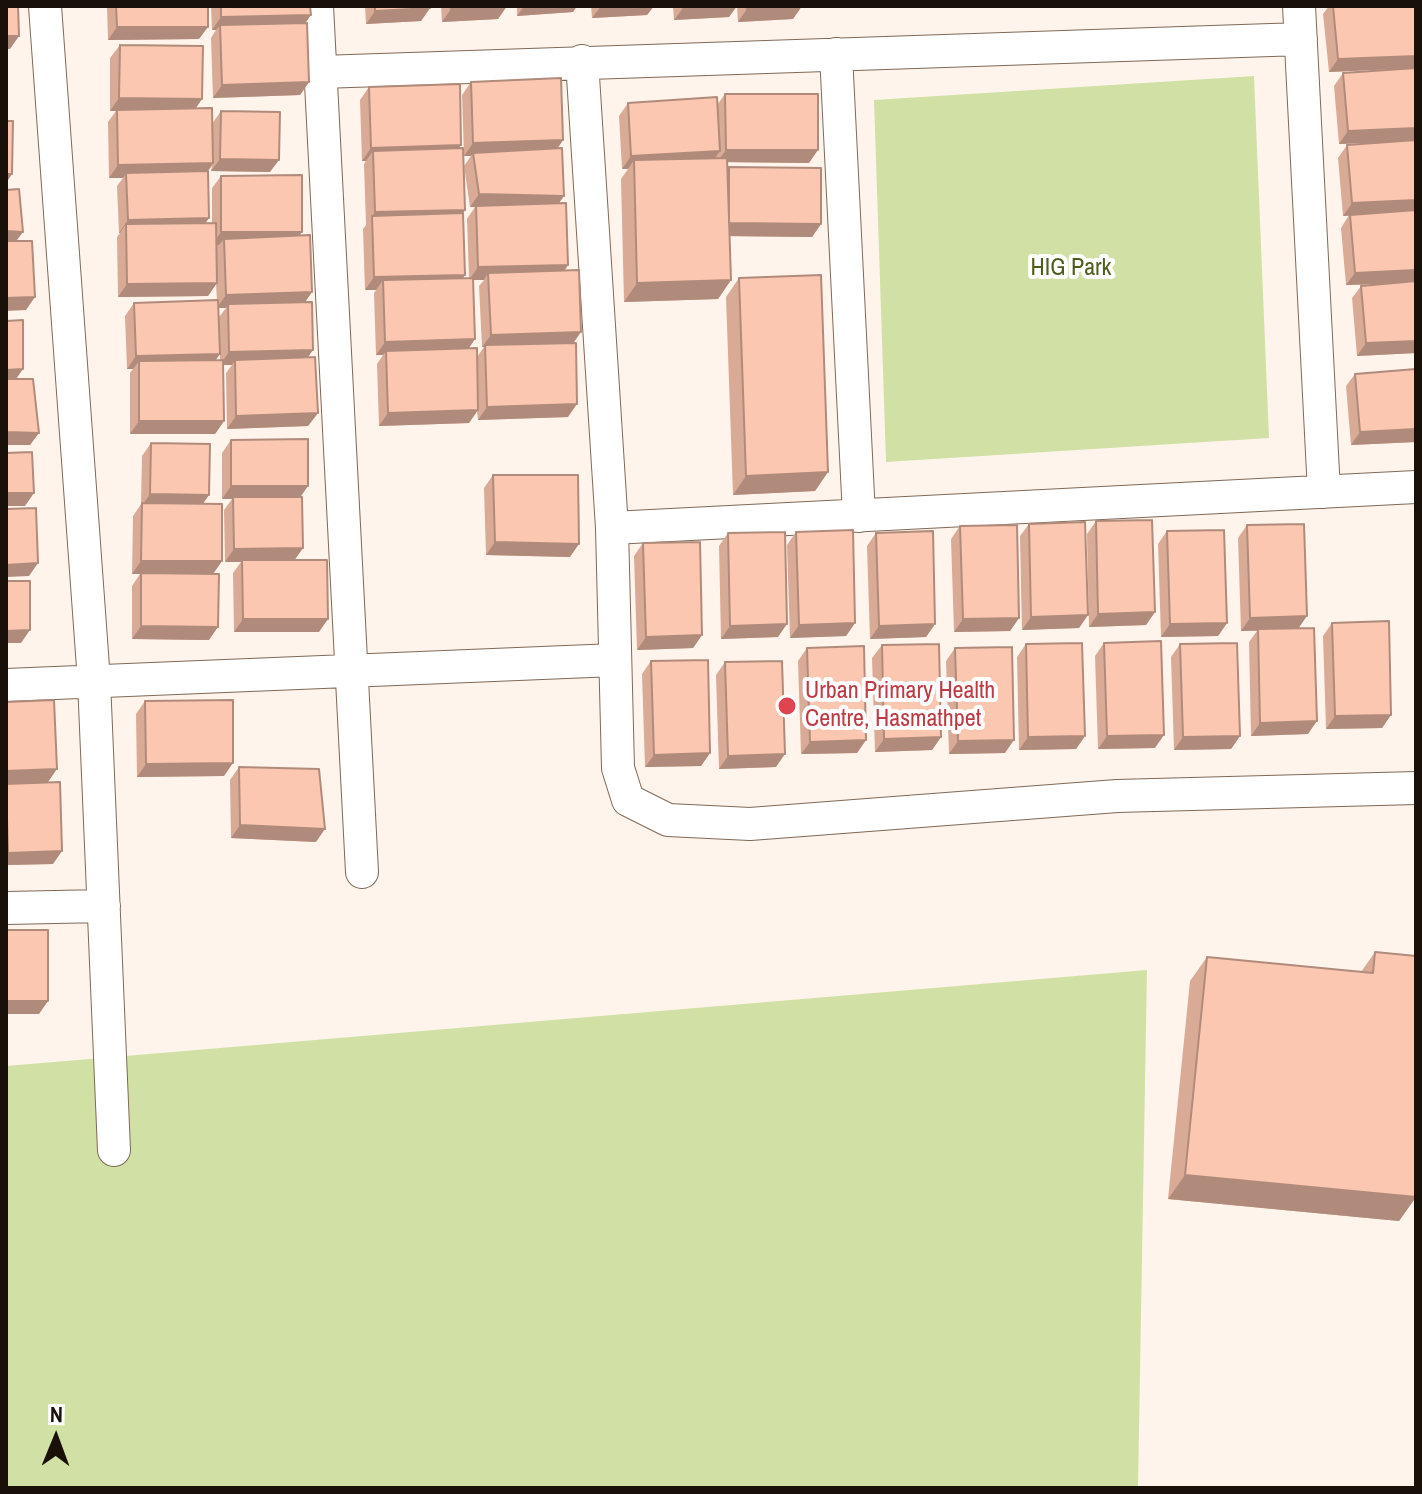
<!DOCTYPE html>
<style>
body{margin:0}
#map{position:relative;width:1422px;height:1494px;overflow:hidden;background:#fff4ec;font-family:"Archivo Narrow",sans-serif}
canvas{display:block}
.frame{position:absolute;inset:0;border:8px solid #19100a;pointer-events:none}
.north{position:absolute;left:16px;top:1398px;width:80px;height:80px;-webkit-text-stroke:6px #fff;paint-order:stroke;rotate:1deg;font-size:22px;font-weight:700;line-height:32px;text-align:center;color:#19100a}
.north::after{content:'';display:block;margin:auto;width:28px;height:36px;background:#19100a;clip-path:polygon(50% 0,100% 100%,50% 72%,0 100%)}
</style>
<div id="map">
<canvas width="1422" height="1494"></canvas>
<div class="frame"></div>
<div class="north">N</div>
</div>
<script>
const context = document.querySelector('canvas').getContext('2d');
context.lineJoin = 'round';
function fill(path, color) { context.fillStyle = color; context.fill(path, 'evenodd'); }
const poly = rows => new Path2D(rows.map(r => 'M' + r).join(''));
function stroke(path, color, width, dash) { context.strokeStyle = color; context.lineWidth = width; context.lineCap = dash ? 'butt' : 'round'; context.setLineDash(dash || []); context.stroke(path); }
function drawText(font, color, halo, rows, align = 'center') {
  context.font = font + ' "Archivo Narrow",sans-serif'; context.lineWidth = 8; context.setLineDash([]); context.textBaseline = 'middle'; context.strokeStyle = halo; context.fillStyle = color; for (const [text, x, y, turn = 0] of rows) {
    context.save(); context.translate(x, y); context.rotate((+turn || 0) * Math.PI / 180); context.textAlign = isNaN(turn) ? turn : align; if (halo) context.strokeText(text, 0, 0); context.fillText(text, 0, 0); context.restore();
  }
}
fill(poly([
 [1254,76,1269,438,886,462,874,100],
 [1147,970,1138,1488,6,1488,6,1066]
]), '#d1e1a5');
const street = poly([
 [45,6,94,681,114,1150],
 [317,6,362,872],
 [1299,6,1324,492],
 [836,54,859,516],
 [582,61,612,528,618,768,628,800,668,820,750,824,1117,796,1416,788],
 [321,72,1301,39],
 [612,528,1416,487],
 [6,685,615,660],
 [6,908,104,906]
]);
stroke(street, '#7f6957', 34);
stroke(street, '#fff', 32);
fill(poly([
 [107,6,208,6,199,39,108,40],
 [211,6,310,6,305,23,309,82,300,95,213,98,211,38,216,30,212,30],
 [365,6,430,6,430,8,421,21,366,24],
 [441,6,507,6,498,19,442,22],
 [517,6,577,6,573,12,517,16],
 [591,6,654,6,647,15,592,18],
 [673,6,737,6,729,17,674,20],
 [737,6,802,6,793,19,738,22],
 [1329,6,1416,6,1416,353,1357,356,1352,298,1361,286,1378,284,1346,285,1341,228,1349,215,1343,216,1338,158,1347,145,1385,142,1339,144,1334,86,1343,73,1396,69,1329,72,1323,14],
 [120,45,202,99,196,108,212,124,221,111,270,172,211,171,212,166,208,171,209,218,205,223,212,223,212,188,221,176,300,236,312,292,305,302,308,357,318,413,308,426,227,429,226,373,232,365,224,365,224,421,215,434,130,434,130,373,133,369,127,369,125,316,134,303,217,301,216,284,208,296,118,297,117,237,120,233,119,233,117,186,123,178,109,178,108,122,116,111,110,111,110,58],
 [218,308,226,308,219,317,220,360,215,360],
 [471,82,563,140,558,148,559,203,568,265,565,270,573,343,568,417,478,420,477,411,469,423,379,426,377,364,383,355,376,355,374,293,376,290,365,290,363,229,366,225,364,164,366,161,362,161,360,100,369,87,461,145,459,148,465,210,463,214,465,275,463,278,469,278,467,219,475,207,470,207,464,166,471,156,464,156,462,95],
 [473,280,484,280,479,286,482,347,484,347,477,357,469,348,475,339],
 [725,94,809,163,727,162,727,169,729,167,821,224,812,237,729,236,731,280,718,299,624,302,621,179,628,169,622,169,619,116,628,103,717,105],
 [739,278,828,472,815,491,733,495,726,297],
 [1416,369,1416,442,1351,445,1346,386,1355,374],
 [231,440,301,497,295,560,319,632,234,632,233,573,241,562,225,562,224,510,232,499,222,499,222,453],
 [151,443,209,495,202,504,222,561,213,574,209,640,132,639,132,586,140,574,132,574,133,516,141,504,142,456],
 [493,475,570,557,486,555,484,488],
 [1096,521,1155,612,1146,625,1089,627,1087,534],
 [1029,524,1088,615,1079,628,1022,630,1020,536],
 [1247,525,1298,629,1308,734,1251,736,1249,642,1257,631,1241,631,1238,538],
 [960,526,1019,618,1010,631,954,632,951,539],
 [1167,531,1227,623,1218,636,1161,637,1158,544],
 [796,532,855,623,846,636,790,638,787,545],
 [728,533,778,637,721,639,719,546],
 [876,533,935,624,926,637,870,639,867,546],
 [643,543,702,635,693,648,637,650,634,556],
 [1332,623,1391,715,1382,728,1326,729,1323,636],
 [1104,643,1155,748,1098,749,1095,656],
 [1026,644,1085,736,1076,749,1019,750,1017,657],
 [1180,644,1240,736,1231,749,1174,750,1171,657],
 [882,645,941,737,932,750,875,752,872,658],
 [807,648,866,740,857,753,801,754,798,661],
 [955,648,1005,753,949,754,946,661],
 [651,661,710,753,701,766,645,767,642,674],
 [725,662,776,767,719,769,716,675],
 [145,701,224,776,137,777,136,714],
 [6,702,48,782,53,864,6,865],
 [239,767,316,842,231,838,230,780],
 [1375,952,1416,1197,1399,1221,1168,1199,1190,981,1207,957,1361,972]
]), '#d9ab97');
fill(poly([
 [507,6,498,19,442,22,451,9],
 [524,6,577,6,573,12,517,16],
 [601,6,654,6,647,15,592,18],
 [710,6,737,6,729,17,674,20,683,8],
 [802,6,793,19,738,22,747,9],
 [430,8,421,21,366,24,375,11],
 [311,15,302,28,220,25,216,30,212,30,221,17],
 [117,27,208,27,199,39,108,40],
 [6,36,19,36,10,49,6,49],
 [1416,56,1416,68,1329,72,1338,59],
 [309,82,300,95,213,98,222,85],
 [119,98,202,99,193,112,110,111],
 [1416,128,1416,141,1339,144,1348,131],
 [563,140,554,153,473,153,471,156,464,156,473,143],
 [461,145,452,158,373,151,366,161,362,161,371,148],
 [726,150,818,150,809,163,717,162],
 [720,151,711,164,634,160,628,169,622,169,631,156],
 [220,159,279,160,270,172,211,171],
 [213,163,204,176,126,173,123,178,109,178,118,165],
 [6,174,12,174,6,183],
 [479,194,564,196,555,209,470,207],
 [1416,200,1416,213,1343,216,1352,203],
 [465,210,456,223,372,216,375,212],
 [209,218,200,231,126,224,120,233,119,233,128,220],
 [728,223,821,224,812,237,719,236],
 [6,231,23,232,14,244,6,244],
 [221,232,302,232,293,245,224,239,219,245,212,245],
 [568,265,559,278,488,273,484,280,469,280,478,267],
 [1416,270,1416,283,1346,285,1355,273],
 [465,275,456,288,383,280,376,290,365,290,374,277],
 [731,280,718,299,624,302,637,283],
 [217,283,208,296,118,297,127,284],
 [312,292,303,305,228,304,226,308,217,308,226,295],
 [35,297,26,310,6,311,6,298],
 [581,332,572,345,485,345,484,347,482,347,491,335],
 [475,339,466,352,386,351,383,355,376,355,385,342],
 [1416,341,1416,353,1357,356,1366,343],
 [313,350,304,363,235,360,232,365,220,365,229,352],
 [220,354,211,367,139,361,133,369,127,369,136,356],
 [23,369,14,382,6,383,6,370],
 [577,404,568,417,478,420,487,407],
 [478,410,469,423,379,426,388,413],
 [318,413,308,426,227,429,236,416],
 [139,421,224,421,215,434,130,434],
 [1416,429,1416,442,1351,445,1360,432],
 [6,432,39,433,30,445,6,445],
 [828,472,815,491,733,495,746,476],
 [231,486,308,486,299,499,222,499],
 [6,493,34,493,25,506,6,506],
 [150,494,209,495,200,508,141,507],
 [495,542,579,544,570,557,486,555],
 [303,548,294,561,242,560,241,562,225,562,234,549],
 [141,561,222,561,213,574,132,574],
 [38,563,29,576,6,577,6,565],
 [1155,612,1146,625,1089,627,1098,614],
 [1088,615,1079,628,1022,630,1031,617],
 [1307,616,1298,629,1241,631,1250,618],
 [1019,618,1010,631,954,632,963,619],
 [243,619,328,619,319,632,234,632],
 [855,623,846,636,790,638,799,625],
 [1227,623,1218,636,1161,637,1170,624],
 [787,624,778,637,721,639,730,626],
 [935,624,926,637,870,639,879,626],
 [141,626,218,627,209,640,132,639],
 [30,630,21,643,6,643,6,631],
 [702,635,693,648,637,650,646,637],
 [1391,715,1382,728,1326,729,1335,716],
 [1317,721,1308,734,1251,736,1260,723],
 [1164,735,1155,748,1098,749,1107,736],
 [1085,736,1076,749,1019,750,1028,737],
 [1240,736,1231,749,1174,750,1183,737],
 [941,737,932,750,875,752,884,739],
 [866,740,857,753,801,754,810,742],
 [1014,740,1005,753,949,754,958,741],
 [710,753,701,766,645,767,654,755],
 [785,754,776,767,719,769,728,756],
 [233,763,224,776,137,777,146,764],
 [57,769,48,782,6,784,6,771],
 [240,825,325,829,316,842,231,838],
 [62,851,53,864,6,865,6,856,8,853],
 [6,1001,48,1001,39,1014,6,1014],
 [1185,1175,1416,1197,1399,1221,1168,1199]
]), '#b08b7b');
const building = poly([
 [6,6,18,6,19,36,6,36,6,6],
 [116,6,208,6,208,27,117,27,116,6],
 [221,6,310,6,311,15,221,17,221,6],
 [375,6,430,6,430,8,375,11,375,6],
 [451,6,504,6,451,9,451,6],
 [683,6,710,6,683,8,683,6],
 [747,6,802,6,747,9,747,6],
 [1333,6,1416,6,1416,56,1338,59,1333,6],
 [307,23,309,82,222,85,220,25,307,23],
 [120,45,203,46,202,99,119,98,120,45],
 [1416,68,1416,128,1348,131,1343,73,1416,68],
 [561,78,563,140,473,143,471,82,561,78],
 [460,84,461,145,371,148,369,87,460,84],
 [725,94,818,94,818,150,726,150,725,94],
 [717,97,720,151,631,156,628,103,717,97],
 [212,108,213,163,118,165,117,110,212,108],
 [221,111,280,112,279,160,220,159,221,111],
 [6,121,13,121,12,174,6,174,6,121],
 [1416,140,1416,200,1352,203,1347,145,1416,140],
 [463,148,465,210,375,212,373,151,463,148],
 [562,148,564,196,479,194,473,153,562,148],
 [727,158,731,280,637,283,634,160,727,158],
 [729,167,821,168,821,224,729,223,729,167],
 [208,171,209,218,128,220,126,173,208,171],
 [302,175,302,232,221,232,221,176,302,175],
 [19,189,23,232,6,231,6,190,19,189],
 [566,203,568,265,478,267,476,206,566,203],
 [1416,210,1416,270,1355,273,1350,215,1416,210],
 [463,213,465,275,374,277,372,216,463,213],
 [216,223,217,283,127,284,126,224,216,223],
 [310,235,312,292,226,295,224,239,310,235],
 [6,241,32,241,35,297,6,298,6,241],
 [579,270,581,332,491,335,488,273,579,270],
 [821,275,828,472,746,476,739,278,821,275],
 [473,278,475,339,385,342,383,280,473,278],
 [1416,281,1416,341,1366,343,1361,286,1416,281],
 [218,300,220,354,136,356,134,303,218,300],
 [312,302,313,350,229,352,228,304,312,302],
 [23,320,23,369,6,370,6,321,23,320],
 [576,343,577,404,487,407,485,345,576,343],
 [477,348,478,410,388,413,386,351,477,348],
 [315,357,318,413,236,416,235,360,315,357],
 [223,360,224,421,139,421,139,361,223,360],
 [1416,369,1416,429,1360,432,1355,374,1416,369],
 [6,379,33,379,39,433,6,432,6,379],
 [308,439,308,486,231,486,231,440,308,439],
 [151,443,210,444,209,495,150,494,151,443],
 [32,452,34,493,6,493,6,453,32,452],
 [493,475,578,475,579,544,495,542,493,475],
 [233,497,302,497,303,548,234,549,233,497],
 [142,503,222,504,222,561,141,561,142,503],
 [36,508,38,563,6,565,6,509,36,508],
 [1152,520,1155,612,1098,614,1096,521,1152,520],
 [1085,522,1088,615,1031,617,1029,524,1085,522],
 [1304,524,1307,616,1250,618,1247,525,1304,524],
 [1017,525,1019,618,963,619,960,526,1017,525],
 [853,530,855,623,799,625,796,532,853,530],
 [1224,530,1227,623,1170,624,1167,531,1224,530],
 [933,531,935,624,879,626,876,533,933,531],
 [785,532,787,624,730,626,728,533,785,532],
 [700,542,702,635,646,637,643,543,700,542],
 [242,560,327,560,328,619,243,619,242,560],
 [141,573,219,574,218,627,141,626,141,573],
 [6,581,30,581,30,630,6,631,6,581],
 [1389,621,1391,715,1335,716,1332,623,1389,621],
 [1314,628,1317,721,1260,723,1258,629,1314,628],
 [1161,641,1164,735,1107,736,1104,643,1161,641],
 [1082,643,1085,736,1028,737,1026,644,1082,643],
 [1237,643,1240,736,1183,737,1180,644,1237,643],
 [939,644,941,737,884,739,882,645,939,644],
 [864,646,866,740,810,742,807,648,864,646],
 [1012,647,1014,740,958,741,955,648,1012,647],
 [708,660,710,753,654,755,651,661,708,660],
 [782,661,785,754,728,756,725,662,782,661],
 [54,700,57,769,6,771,6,702,54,700],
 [233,700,233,763,146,764,145,701,233,700],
 [239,767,319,769,325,829,240,825,239,767],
 [60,782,62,851,8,853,6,784,60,782],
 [6,930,48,930,48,1001,6,1001,6,930],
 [1375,952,1416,956,1416,1197,1185,1175,1207,957,1373,973,1375,952]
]);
fill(building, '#fcc7b0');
stroke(building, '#b08b7b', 2);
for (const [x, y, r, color] of [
 [787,706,10,"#e0444e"]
]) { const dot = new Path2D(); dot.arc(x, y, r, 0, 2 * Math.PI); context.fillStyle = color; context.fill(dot); stroke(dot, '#fff', 3); }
drawText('24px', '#4f5c1e', '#fff', [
 ["HIG Park",1071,269]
]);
drawText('24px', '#be3a42', '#fff', [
 ["Urban Primary Health",805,692],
 ["Centre, Hasmathpet",805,720]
], 'left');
</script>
